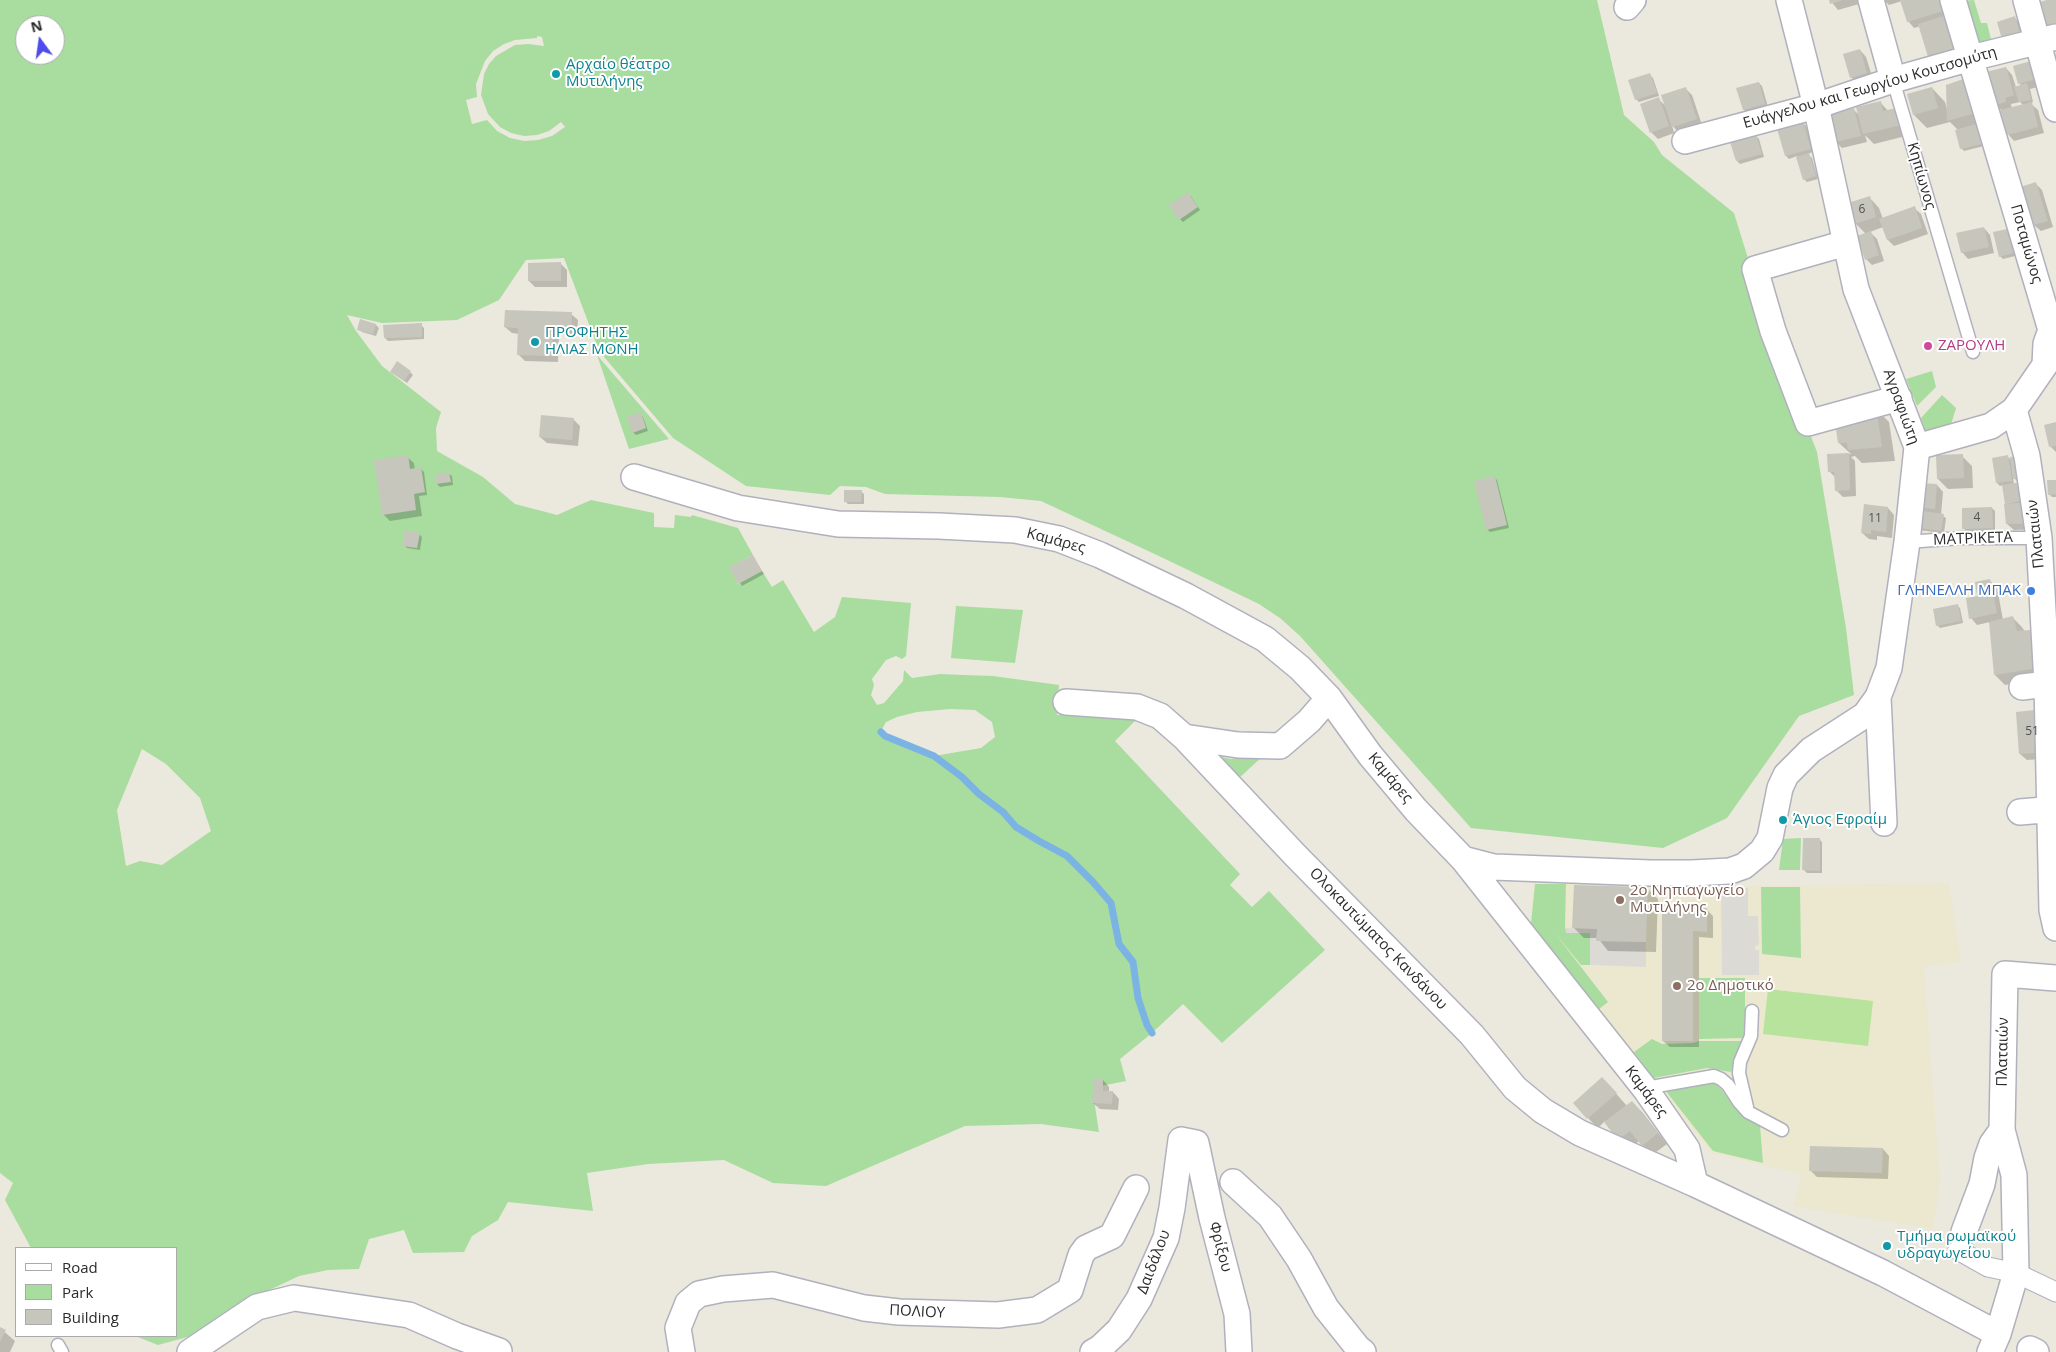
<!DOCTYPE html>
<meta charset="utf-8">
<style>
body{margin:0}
#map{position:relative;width:2056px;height:1352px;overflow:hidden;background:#ebe8de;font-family:"Open Sans",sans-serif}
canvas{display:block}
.legend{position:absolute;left:15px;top:1247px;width:162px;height:90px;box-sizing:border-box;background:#fff;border:1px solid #aaa;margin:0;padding:6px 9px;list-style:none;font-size:15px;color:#2b2b2b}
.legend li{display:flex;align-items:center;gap:10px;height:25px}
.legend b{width:25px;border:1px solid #aaa}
.north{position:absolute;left:15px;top:15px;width:50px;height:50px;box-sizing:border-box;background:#fff;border:1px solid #aaa;border-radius:50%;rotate:346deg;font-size:14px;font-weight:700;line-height:20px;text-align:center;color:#2b2b2b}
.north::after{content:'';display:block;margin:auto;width:18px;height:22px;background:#4e4cea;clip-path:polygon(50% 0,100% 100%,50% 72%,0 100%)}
</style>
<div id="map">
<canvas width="2056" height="1352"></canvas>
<ul class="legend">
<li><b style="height:6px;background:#fff"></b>Road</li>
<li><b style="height:14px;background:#a8dd9f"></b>Park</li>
<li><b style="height:14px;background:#c7c6bc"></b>Building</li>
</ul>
<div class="north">N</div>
</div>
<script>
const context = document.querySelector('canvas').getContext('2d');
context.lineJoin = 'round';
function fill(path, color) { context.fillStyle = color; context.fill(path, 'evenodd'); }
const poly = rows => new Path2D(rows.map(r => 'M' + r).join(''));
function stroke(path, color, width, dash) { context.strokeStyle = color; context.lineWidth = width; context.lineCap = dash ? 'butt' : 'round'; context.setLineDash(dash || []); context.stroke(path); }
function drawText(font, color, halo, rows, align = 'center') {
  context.font = font + ' "Open Sans",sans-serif'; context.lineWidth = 4; context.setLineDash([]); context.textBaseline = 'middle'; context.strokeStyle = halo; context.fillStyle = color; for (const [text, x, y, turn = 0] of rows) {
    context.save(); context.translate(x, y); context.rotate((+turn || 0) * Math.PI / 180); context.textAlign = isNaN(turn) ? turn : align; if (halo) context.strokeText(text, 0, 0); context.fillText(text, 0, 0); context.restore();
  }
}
fill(poly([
 [1534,882,1740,886,1949,883,1961,961,1924,967,1940,1182,1933,1229,1793,1206,1802,1174,1711,1153,1530,925]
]), '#ebe8cf');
fill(poly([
 [0,0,1597,0,1624,115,1654,142,1662,155,1734,213,1771,333,1817,452,1846,628,1854,695,1799,716,1727,818,1663,848,1471,828,1300,636,1280,618,1259,604,1161,557,1041,501,1000,497,885,494,866,487,840,486,830,495,746,486,673,438,599,351,564,258,526,260,499,300,457,320,382,323,347,315,356,331,382,366,441,412,436,428,437,451,483,477,515,504,557,515,591,500,654,513,654,527,674,528,675,515,691,517,692,515,738,528,753,555,730,567,738,584,762,571,772,587,783,580,814,632,835,617,842,597,911,603,906,656,902,659,896,656,886,660,872,679,874,685,871,695,877,705,884,703,903,681,904,670,912,678,940,674,963,675,993,676,1059,685,1057,715,1139,717,1115,741,1240,874,1230,885,1252,907,1269,891,1325,950,1222,1043,1183,1004,1152,1033,1120,1059,1126,1081,1101,1086,1093,1093,1099,1132,1041,1124,965,1126,826,1186,773,1183,724,1160,648,1164,587,1173,593,1211,508,1202,498,1220,472,1236,464,1252,413,1253,404,1230,369,1239,359,1269,328,1270,299,1276,246,1301,191,1336,158,1345,135,1336,176,1336,176,1248,31,1248,5,1200,13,1183,0,1173],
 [25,25,55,25,55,55,25,55],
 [537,36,542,37,544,46,528,44,515,45,496,56,489,64,484,74,481,95,488,114,500,127,511,133,524,136,537,135,549,131,561,122,565,127,552,136,538,140,524,141,510,138,497,131,487,120,472,124,466,100,477,97,476,84,485,61,493,51,504,44,515,40,537,38],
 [950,709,975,710,992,722,995,737,981,748,934,756,885,736,881,731,886,722,897,717,917,712],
 [142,749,166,764,200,798,211,831,162,865,140,861,126,866,117,810],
 [1974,0,1981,23,1987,23,1992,43,1974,48,1961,1],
 [597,355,669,439,629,449],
 [1932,371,1936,387,1917,406,1906,379],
 [1942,395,1956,408,1950,428,1926,433,1921,418],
 [956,606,1023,610,1015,663,951,658],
 [1238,755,1263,756,1239,778,1217,756,1231,759,1236,758],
 [1801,838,1800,870,1779,870,1783,839],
 [1535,884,1566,884,1565,926,1566,932,1591,933,1590,965,1581,965,1554,932,1608,1002,1599,1009,1531,924],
 [1761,887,1800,887,1801,958,1762,954],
 [1699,978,1745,978,1745,1038,1699,1039],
 [1652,1039,1662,1044,1693,1043,1699,1041,1745,1041,1731,1072,1707,1068,1654,1078,1634,1052],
 [1705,1084,1715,1084,1722,1090,1732,1104,1746,1118,1760,1126,1763,1163,1713,1151,1665,1090]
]), '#a8dd9f');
fill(poly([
 [1768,989,1873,1001,1868,1046,1763,1034]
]), '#b7e39c');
fill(poly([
 [1729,888,1748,888,1748,916,1758,916,1759,945,1755,946,1755,950,1759,950,1759,975,1722,975,1721,897],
 [1566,928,1597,929,1597,941,1646,942,1646,967,1590,965,1590,933,1566,933]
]), '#dcdad4');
fill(poly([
 [1830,0,1866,0,1866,2,1838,10],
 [1884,0,1947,0,1952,17,1914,28,1908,21,1902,1,1889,5],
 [2015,18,2018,21,2023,37,2006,42],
 [1860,50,1866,57,1873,79,1857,84,1851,77],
 [2031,62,2042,86,2030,89,2033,102,2030,103,2038,110,2044,133,2014,141,2008,134,2002,111,1996,104,2006,68,2012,75,2016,87,2022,86,2019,83],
 [2020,102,2024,106,2012,109,2011,104],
 [1650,75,1653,78,1659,96,1639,102,1636,99],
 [1968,79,1988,145,1964,151,1961,148,1958,130,1950,122,1927,128,1914,115,1932,88,1945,102,1947,109],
 [1759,83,1762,86,1768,107,1747,113,1744,110,1738,89],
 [1686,89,1692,95,1702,125,1679,133,1672,125,1674,133,1658,139,1651,132,1658,99,1667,107],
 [1880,102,1910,135,1874,144,1865,135,1867,142,1842,148,1836,142,1853,109,1859,115],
 [1803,123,1806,126,1813,152,1807,154,1812,158,1818,179,1807,182,1804,179,1797,156,1789,159,1786,156,1779,130],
 [1756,136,1759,139,1764,157,1740,164,1737,161],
 [2036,184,2042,190,2053,227,2041,231,2034,225,2022,188],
 [1191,196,1200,210,1183,222,1180,219],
 [1869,197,1879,208,1883,219,1914,208,1921,214,1928,234,1894,246,1888,240,1883,227,1870,232,1877,239,1884,261,1872,265,1866,259,1866,234,1855,223],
 [1984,228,1990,235,1994,253,1968,259,1962,252],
 [2006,230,2009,233,2015,256,2003,259,2000,256],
 [560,263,567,270,567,287,535,287,529,281],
 [571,314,578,320,577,335,559,335,558,362,525,361,518,354,519,334,512,333,505,327],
 [361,321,376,325,379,328,376,336,362,332,359,329],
 [421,325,424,328,424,339,388,341,385,338],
 [410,372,413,375,407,383,395,374],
 [1875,408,1889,422,1895,461,1862,463,1855,456,1851,457,1855,461,1856,496,1843,497,1836,490,1836,478,1829,471,1828,455,1851,454,1839,443],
 [640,414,643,417,648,431,636,435,633,432],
 [573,419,580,426,578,446,547,443,540,437],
 [2056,423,2056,452,2051,447],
 [1962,456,1972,466,1973,488,1948,489,1938,479],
 [407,457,414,463,415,470,421,469,424,472,427,495,419,496,422,516,390,521,383,514],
 [2008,457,2010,459,2018,457,2025,480,2017,481,2013,477,2014,485,2040,529,2014,530,2007,524,2009,505,2006,503,2003,485,2000,486,1997,483,1994,459],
 [449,474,452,476,453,485,440,487,437,484,436,476],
 [1494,477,1497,480,1509,528,1490,532,1487,529],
 [2056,481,2056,497,2052,497,2049,494],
 [1937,485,1943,492,1941,515,1946,518,1944,533,1917,530,1925,513,1919,507],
 [862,492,864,494,864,504,848,504,845,501],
 [1888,508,1894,515,1892,538,1877,536,1877,540,1869,539,1862,533],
 [1992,508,1995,511,1995,531,1967,532,1964,529],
 [419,534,422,537,420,550,407,548,404,545],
 [753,556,764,574,742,586,731,568],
 [1990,581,1997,587,2003,620,2012,617,2022,627,2053,677,2005,685,1995,675,1990,622,1977,625,1971,618,1979,597],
 [1957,605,1960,608,1963,623,1940,628,1937,625],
 [2017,713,2054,758,2027,760,2020,754],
 [1819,839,1822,842,1822,873,1807,873,1804,870],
 [1648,889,1658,899,1656,952,1608,951,1598,938,1584,938,1574,928],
 [1706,909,1713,916,1713,938,1699,937,1699,1047,1670,1047,1663,1041,1664,910],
 [1103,1080,1109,1087,1109,1092,1113,1092,1119,1099,1118,1110,1100,1109,1093,1103],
 [1612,1089,1627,1106,1632,1102,1642,1112,1667,1144,1652,1155,1639,1141,1629,1149,1605,1121,1598,1128,1588,1118],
 [1883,1149,1889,1156,1888,1179,1817,1177,1811,1171],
 [0,1328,15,1341,10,1352,0,1352]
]), '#0003');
stroke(poly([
 [881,732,885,736,934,756,962,777,979,794,1003,812,1016,827,1039,841,1067,856,1093,882,1111,903,1119,944,1133,962,1138,998,1147,1025,1152,1033]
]), '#7ab3e4', 7);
fill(poly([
 [1829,0,1843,0,1830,4],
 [1900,0,1943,0,1946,10,1907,22],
 [2047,0,2056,0,2056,23,2042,27,2036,3],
 [1947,15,1958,52,1929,60,1918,24],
 [2015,16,2020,34,2002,39,1997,22],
 [1860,49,1867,73,1850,78,1843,54],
 [2031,61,2036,79,2018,84,2013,66],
 [2006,67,2014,95,2005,98,2006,102,1994,105,1986,72],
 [1650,73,1657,93,1635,100,1628,80],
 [1969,77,1979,112,1947,121,1946,85],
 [1759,82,1765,104,1743,110,1736,88],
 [2027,83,2031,100,2019,102,2014,87],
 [1686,87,1697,119,1672,127,1661,95],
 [1932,87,1938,108,1913,115,1907,94],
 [1659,97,1669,126,1650,133,1640,104],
 [1881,101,1883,111,1896,108,1901,125,1863,134,1856,107],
 [2032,102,2038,127,2007,135,2000,110],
 [1854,108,1861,136,1835,142,1828,114],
 [1803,122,1811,149,1785,156,1777,129],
 [1980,123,1986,143,1960,149,1955,130],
 [1756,135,1762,154,1736,161,1730,142],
 [1809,153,1816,176,1803,180,1796,157],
 [2036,182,2048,221,2033,225,2020,187],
 [1188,192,1198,207,1179,220,1169,205],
 [1870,196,1876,217,1854,224,1848,203],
 [1915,206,1922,228,1887,240,1879,219],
 [1984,227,1989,247,1961,253,1956,233],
 [2007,229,2013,253,1999,257,1993,232],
 [1871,231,1879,255,1865,260,1857,236],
 [561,262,561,281,528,281,528,263],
 [505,310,572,312,571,329,553,329,552,356,517,355,518,328,504,327],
 [360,319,376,324,373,334,357,330],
 [422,323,422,337,384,338,383,325],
 [397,361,411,371,404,381,390,372],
 [1876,407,1882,447,1848,450,1847,443,1838,443,1835,423],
 [641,412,646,428,632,433,627,417],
 [541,415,574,418,572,440,539,437],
 [2056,422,2056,446,2049,447,2044,425],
 [1849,453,1850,490,1835,491,1834,472,1828,472,1827,454],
 [1963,454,1964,478,1937,479,1936,455],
 [408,455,410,469,421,467,425,492,414,494,416,510,382,515,374,460],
 [2008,455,2012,481,1996,483,1992,458],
 [2018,456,2022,477,2013,479,2010,457],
 [449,472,451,482,436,484,435,475],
 [1495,476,1507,525,1486,530,1474,481],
 [2047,480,2056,480,2056,494,2048,495],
 [2022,482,2025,500,2005,504,2002,485],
 [1919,483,1937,484,1935,509,1917,507],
 [844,490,862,490,861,502,844,502],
 [2033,502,2034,523,2006,524,2004,504],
 [1864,504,1888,507,1886,532,1871,530,1871,534,1861,533],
 [1992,507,1993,528,1962,529,1962,508],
 [1915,510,1944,514,1941,531,1913,527],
 [405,530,420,533,417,548,402,546],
 [753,555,762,571,738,584,729,567],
 [1990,579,1997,613,1969,619,1966,598,1977,596,1975,582],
 [1958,604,1961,621,1936,626,1933,609],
 [2013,616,2017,631,2042,629,2044,667,1994,675,1989,622],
 [2044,709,2048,752,2019,754,2016,712],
 [1803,838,1820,838,1820,871,1802,870],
 [1574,885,1648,887,1646,942,1596,941,1597,929,1572,928],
 [1662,908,1707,908,1707,932,1693,931,1693,1041,1662,1041],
 [1602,1077,1617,1093,1587,1119,1573,1103],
 [1094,1078,1103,1079,1103,1091,1113,1091,1112,1104,1092,1103],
 [1632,1101,1658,1133,1642,1146,1630,1131,1618,1140,1604,1122],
 [1810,1146,1883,1148,1882,1173,1809,1171],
 [0,1327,6,1330,0,1342]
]), '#c7c6bc');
const service = poly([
 [1893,80,1973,352],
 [1907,542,1962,538,2039,538],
 [1646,1090,1657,1086,1714,1076,1721,1079,1728,1085,1739,1102,1748,1112,1782,1130],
 [1747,1107,1739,1073,1740,1062,1751,1036,1752,1011],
 [58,1345,62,1352]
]);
const pedestrian = poly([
 [1958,1250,1988,1267,2016,1273,2056,1292]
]);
const minor = poly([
 [1789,0,1816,106,1856,289,1917,447,1907,542,1889,668,1878,697,1884,823],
 [1871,0,1893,80],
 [2026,0,2056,109],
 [1627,7,1633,0],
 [1685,141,1816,106,1893,80,1971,58,2056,37],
 [1846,243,1755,269,1773,331,1808,423,1899,398],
 [2014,410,2027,456,2039,538,2047,684,2052,910,2056,928],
 [1917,447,1991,426,2014,410,2045,365,2046,344,2051,330,1953,0],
 [634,477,738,508,838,524,939,526,1015,530,1059,539,1100,555,1186,596,1265,639,1300,668,1329,698,1370,755,1416,810,1463,859,1646,1090,1687,1149,1695,1184],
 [2022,687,2047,684],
 [1066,702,1137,707,1160,716,1184,737,1295,855,1472,1035,1515,1088,1543,1111,1580,1133,1695,1184,1883,1273,1998,1334],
 [1184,737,1238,745,1280,746,1309,721,1329,698],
 [2020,812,2056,809],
 [1463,859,1494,867,1650,873,1692,873,1730,871,1744,866,1762,851,1770,838,1780,788,1786,775,1811,750,1865,715,1878,697],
 [1233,1182,1270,1216,1299,1259,1326,1308,1358,1348,1363,1352],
 [1964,1232,1982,1184,1987,1158,1992,1144,2002,1130],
 [2030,1349,2036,1352],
 [190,1352,257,1307,294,1298,409,1315,457,1336,499,1351],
 [682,1352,678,1328,688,1303,699,1294,723,1289,773,1285,864,1308,899,1312,998,1315,1037,1310,1070,1290,1081,1255,1086,1248,1112,1236,1136,1188],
 [1093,1352,1100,1348,1119,1330,1139,1299,1166,1238,1172,1208,1181,1140,1196,1143,1212,1218,1237,1314,1239,1352],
 [1990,1352,1998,1334,2016,1273,2014,1175,2002,1130,2005,974,2056,978]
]);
stroke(service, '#b1b1bd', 15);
stroke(pedestrian, '#b1b1bd', 21);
stroke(minor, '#b1b1bd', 28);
stroke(service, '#fff', 12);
stroke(pedestrian, '#fff', 19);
stroke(minor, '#fff', 25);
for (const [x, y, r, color] of [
 [556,74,5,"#0f9aa8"],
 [535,342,5,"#0f9aa8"],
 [1928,346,5,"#d1479c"],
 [2031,591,5,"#3f7fe0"],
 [1783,820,5,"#0f9aa8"],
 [1620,900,5,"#8d6e63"],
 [1677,986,5,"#8d6e63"],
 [1887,1246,5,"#0f9aa8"]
]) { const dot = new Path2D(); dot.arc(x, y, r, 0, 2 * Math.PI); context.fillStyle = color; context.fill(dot); stroke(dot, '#fff', 2); }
drawText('12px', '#52524f', null, [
 ["6",1862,210],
 ["4",1977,518],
 ["11",1875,519],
 ["51",2032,732]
]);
drawText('15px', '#0d838f', '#fff', [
 ["Αρχαίο θέατρο",566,65],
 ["Μυτιλήνης",566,82],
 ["ΠΡΟΦΗΤΗΣ",545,333],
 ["ΗΛΙΑΣ MONH",545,350],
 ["Άγιος Εφραίμ",1793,820],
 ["Τμήμα ρωμαϊκού",1897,1237],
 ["υδραγωγείου",1897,1254]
], 'left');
drawText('15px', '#2b2b2b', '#fff', [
 ["Ευάγγελου και Γεωργίου Κουτσομύτη",1870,88,-16],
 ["Κηπίωνος",1921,176,74],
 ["Ποταμώνος",2026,244,74],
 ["Αγραφιώτη",1901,407,70],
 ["Πλαταιών",2036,534,-96],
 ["ΜΑΤΡΙΚΕΤΑ",1973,539,-2],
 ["Καμάρες",1056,541,15],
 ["Καμάρες",1390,778,50],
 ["Ολοκαυτώματος Κανδάνου",1378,939,46],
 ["Πλαταιών",2003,1052,-89],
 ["Καμάρες",1646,1092,53],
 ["Φρίξου",1220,1247,75],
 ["Δαιδάλου",1154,1262,-69],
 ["ΠΟΛΙΟΥ",917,1312,3]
]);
drawText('15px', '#b23c85', '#fff', [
 ["ΖΑΡΟΥΛΗ",1938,346]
], 'left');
drawText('15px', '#366cbe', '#fff', [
 ["ΓΛΗΝΕΛΛΗ ΜΠΑΚ",2021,591]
], 'right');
drawText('15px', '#785e54', '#fff', [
 ["2ο Νηπιαγωγείο",1630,891],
 ["Μυτιλήνης",1630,908],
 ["2ο Δημοτικό",1687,986]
], 'left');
</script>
